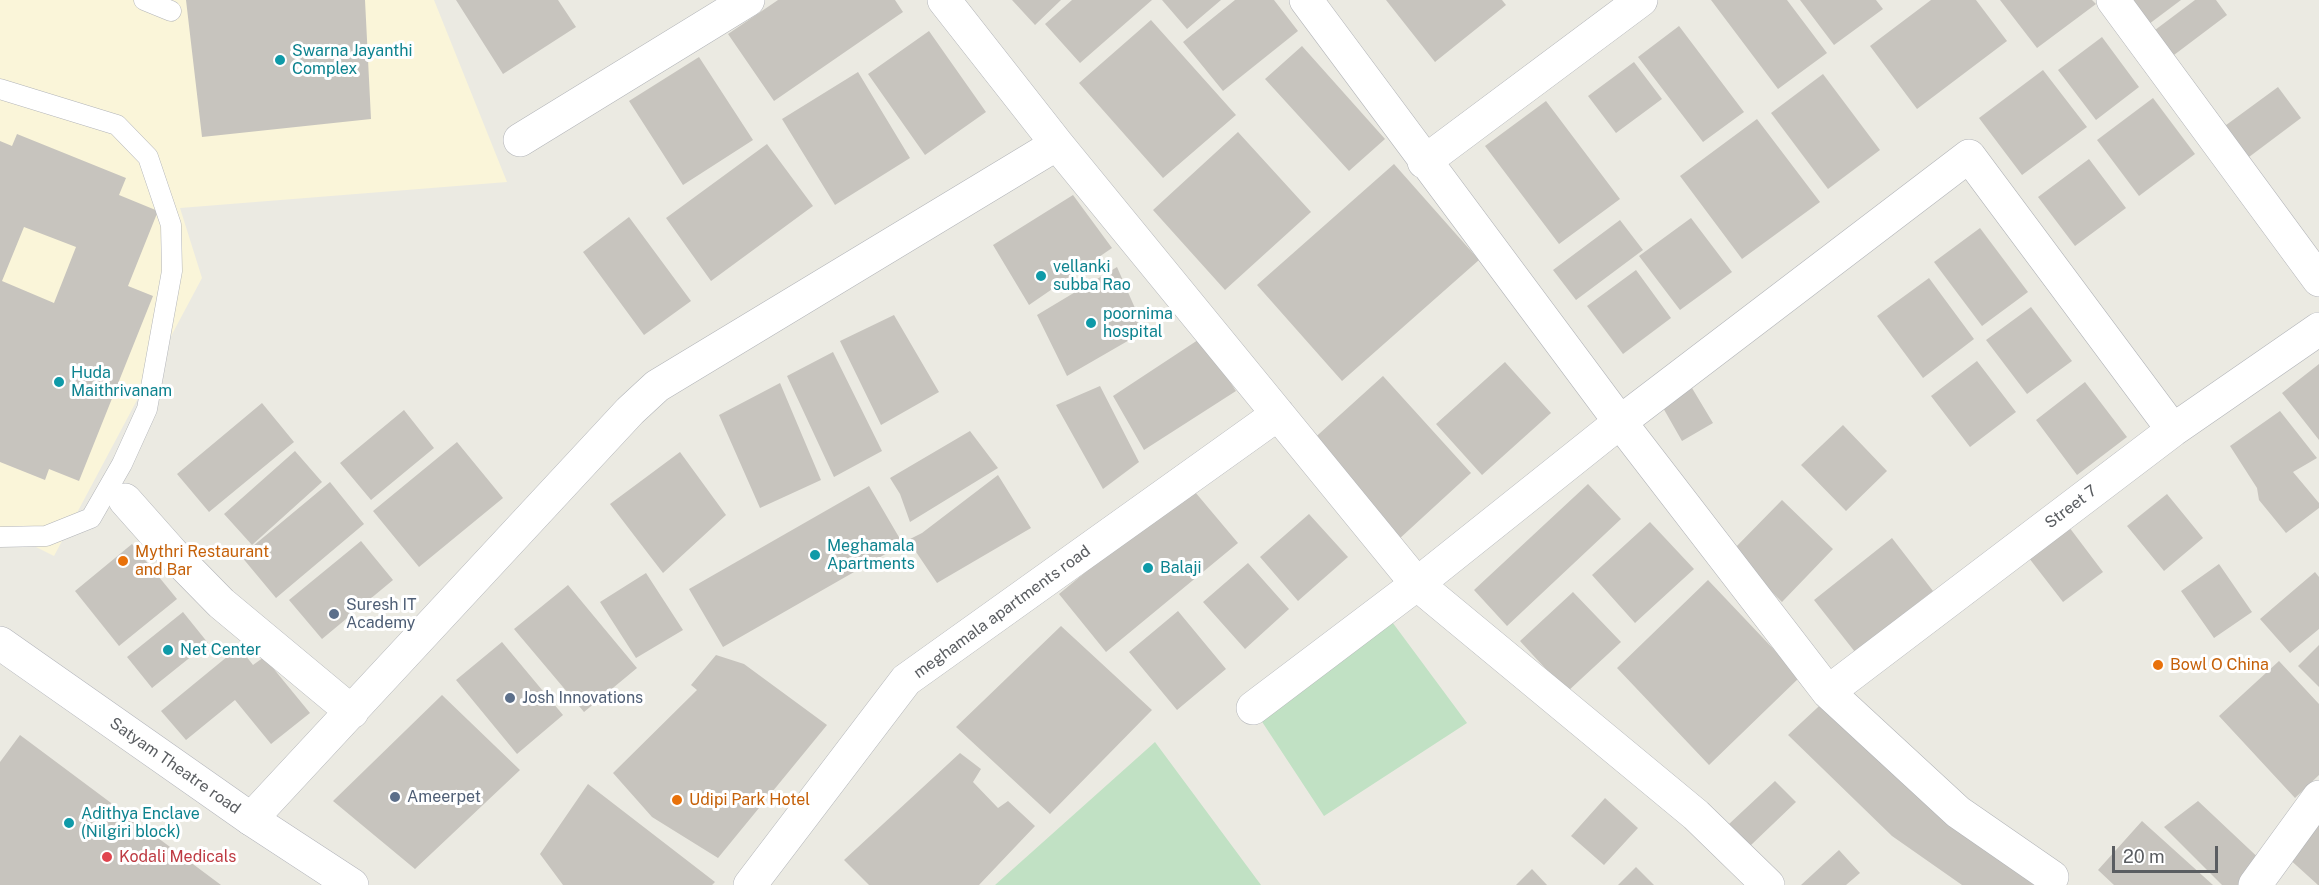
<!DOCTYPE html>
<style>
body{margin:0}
#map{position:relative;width:2319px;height:885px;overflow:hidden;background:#ebeae2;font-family:"Public Sans",sans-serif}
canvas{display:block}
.scale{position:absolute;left:2112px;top:846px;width:106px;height:27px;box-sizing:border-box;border:3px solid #5a5d61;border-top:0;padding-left:8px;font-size:18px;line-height:21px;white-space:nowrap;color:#5a5d61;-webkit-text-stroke:4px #fff;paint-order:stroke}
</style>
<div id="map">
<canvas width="2319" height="885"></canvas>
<div class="scale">20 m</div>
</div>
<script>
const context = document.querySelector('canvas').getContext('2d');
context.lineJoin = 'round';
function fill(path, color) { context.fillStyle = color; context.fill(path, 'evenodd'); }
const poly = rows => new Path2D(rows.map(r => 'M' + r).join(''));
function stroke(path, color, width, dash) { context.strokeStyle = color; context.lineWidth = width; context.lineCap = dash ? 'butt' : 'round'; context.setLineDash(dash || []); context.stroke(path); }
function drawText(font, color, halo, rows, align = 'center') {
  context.font = font + ' "Public Sans",sans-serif'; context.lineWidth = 6; context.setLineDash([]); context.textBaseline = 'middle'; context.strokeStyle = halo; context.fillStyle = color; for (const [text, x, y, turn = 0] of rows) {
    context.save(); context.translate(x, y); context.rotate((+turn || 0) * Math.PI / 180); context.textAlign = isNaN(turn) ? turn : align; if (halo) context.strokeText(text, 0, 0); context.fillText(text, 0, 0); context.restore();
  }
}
fill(poly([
 [0,0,434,0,507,182,180,208,202,278,54,556,0,529]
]), '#faf5d9');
fill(poly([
 [1384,611,1467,723,1324,816,1253,708],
 [1155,742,1261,885,995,885]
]), '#c1e1c4');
fill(poly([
 [186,0,365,0,371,119,202,137],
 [456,0,558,0,576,27,503,74],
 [778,0,895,0,903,12,774,101,728,34],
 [1012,0,1061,0,1035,25],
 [1072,0,1152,0,1080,63,1045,24],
 [1162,0,1221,0,1187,29],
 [1235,0,1274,0,1298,31,1223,91,1183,42],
 [1386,0,1502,0,1506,5,1435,62],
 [1711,0,1787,0,1827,53,1778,89],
 [1800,0,1876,0,1883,9,1834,45],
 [1931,0,1976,0,2007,41,1917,109,1870,46],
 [2000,0,2092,0,2096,4,2037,48],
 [2131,0,2181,0,2149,24],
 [2195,0,2216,0,2227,15,2170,58,2151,33],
 [1151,20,1236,115,1163,178,1079,83],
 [1679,26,1744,112,1703,142,1638,57],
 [929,31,986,112,925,155,868,74],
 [2102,37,2139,87,2096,120,2058,70],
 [1302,46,1385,139,1349,171,1265,79],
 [699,57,753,140,683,185,629,101],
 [1634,62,1662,99,1616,133,1588,96],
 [2043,70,2087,127,2022,175,1979,118],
 [858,72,910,158,835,205,782,119],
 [1823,74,1880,150,1828,189,1771,113],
 [2278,87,2301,118,2241,163,2218,131],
 [2153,98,2195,154,2139,196,2097,140],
 [1546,101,1620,199,1559,244,1485,146],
 [1757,119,1820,202,1742,259,1680,176],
 [1238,132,1311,212,1225,290,1153,210],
 [17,134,126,178,119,195,158,211,128,286,153,296,79,481,49,469,45,480,0,462,0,141,12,146],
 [24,227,76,247,54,303,2,281],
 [767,144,813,206,711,281,666,218],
 [2089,159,2126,208,2075,246,2038,197],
 [1394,164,1479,260,1342,381,1257,285],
 [1073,195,1112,248,1029,305,993,245],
 [629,217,691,301,644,335,583,252],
 [1691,218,1732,272,1680,310,1639,256],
 [1620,220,1643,250,1576,300,1553,270],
 [1980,228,2028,292,1982,326,1934,262],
 [1117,267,1145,331,1067,376,1037,315],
 [1636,270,1671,318,1623,354,1587,306],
 [1929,278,1974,339,1923,378,1877,316],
 [2031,307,2072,361,2027,394,1986,340],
 [894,315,939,392,881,425,840,341],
 [1201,338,1236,391,1144,450,1113,396],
 [833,352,882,451,834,477,787,376],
 [1977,361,2016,412,1970,447,1931,396],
 [1505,362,1551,413,1482,475,1436,424],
 [2319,364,2319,440,2282,393],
 [1383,376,1471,473,1398,540,1309,443],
 [2085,382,2127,437,2077,475,2036,420],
 [780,383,821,480,760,508,719,415],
 [1100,386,1139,462,1103,489,1056,405],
 [1692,388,1713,423,1682,441,1662,406],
 [262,403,294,442,209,512,177,474],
 [404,410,434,448,371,500,340,463],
 [2280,411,2317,458,2293,472,2319,503,2319,508,2286,533,2259,500,2257,488,2230,446],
 [1843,425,1887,471,1846,511,1801,465],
 [970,431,998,468,910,522,900,494,890,478],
 [457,442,503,498,419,567,373,511],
 [295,451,322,482,252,545,224,514],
 [680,452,726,515,663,573,610,504],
 [998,475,1031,528,937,583,908,540,922,533],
 [330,482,364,524,276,598,241,556],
 [1588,484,1621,519,1507,626,1474,590],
 [869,486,903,544,723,647,689,589],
 [1190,486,1238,543,1106,652,1059,594],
 [2167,494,2203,538,2164,571,2127,526],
 [1782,500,1833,549,1782,602,1731,552],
 [1309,514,1348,557,1298,601,1260,557],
 [2063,519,2103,572,2063,602,2022,549],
 [1650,522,1694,569,1635,623,1592,575],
 [1892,538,1933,591,1855,652,1814,600],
 [361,541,393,580,322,639,289,600],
 [132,544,177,599,119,646,75,591],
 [1248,563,1289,609,1245,649,1203,602],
 [2219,564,2252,612,2214,638,2181,591],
 [2315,572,2319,577,2319,629,2290,653,2260,619],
 [646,573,683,630,636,658,600,602],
 [1708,580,1800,677,1709,765,1617,668],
 [568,585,637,668,584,712,514,629],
 [1573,592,1621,642,1567,692,1520,641],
 [1178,611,1226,669,1177,710,1129,652],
 [183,612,208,643,152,688,127,657],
 [1061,626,1152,710,1050,814,956,727],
 [502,642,563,715,517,754,456,680],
 [2319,645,2319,687,2298,666],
 [239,647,253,665,264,657,310,713,271,744,235,700,186,740,161,711],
 [716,655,744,664,827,725,718,858,652,817,613,773,697,690,691,685],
 [2279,661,2319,704,2319,775,2295,798,2219,716],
 [442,695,520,770,415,869,333,801],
 [1831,695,2051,885,1962,885,1892,836,1788,735],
 [20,735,221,885,0,885,0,762],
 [960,753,981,769,973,782,998,808,1008,801,1035,826,979,885,869,885,844,860],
 [1775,781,1796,802,1750,846,1729,824],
 [588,784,715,882,712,885,563,885,540,854],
 [1605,798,1638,828,1604,865,1571,836],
 [2198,801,2265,864,2246,885,2222,885,2164,827],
 [2319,820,2319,885,2318,885,2286,856],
 [2142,821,2213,885,2114,885,2098,870],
 [1839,850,1860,873,1846,885,1801,885],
 [1636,867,1654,885,1618,885],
 [1532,869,1547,885,1516,885]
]), '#c7c4be');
const service = poly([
 [144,0,171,11],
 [0,89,117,125,148,157,171,225,172,271,147,409,122,464,91,518,46,536,0,537]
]);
const minor = poly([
 [944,0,1057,144,1417,584,1696,815,1768,885],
 [1306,0,1620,422,1828,692,1958,812,2052,877],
 [2113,0,2319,280],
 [520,140,748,0],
 [1424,162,1641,0],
 [125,500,172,553,221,603,352,712],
 [1828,692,2173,430,2319,329],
 [1253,708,1417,584,1620,422,1969,156,2173,430],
 [251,819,630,411,657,386,1057,144],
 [750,885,906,680,1278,414],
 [2255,885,2319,797]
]);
const secondary = poly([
 [0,643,251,819,352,885]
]);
stroke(service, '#b2b4b8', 21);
stroke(minor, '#b2b4b8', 34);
stroke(secondary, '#b3b5bb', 34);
stroke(service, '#fff', 20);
stroke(minor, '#fff', 33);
stroke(secondary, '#fff', 33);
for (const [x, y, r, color] of [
 [280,60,6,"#0f9aa8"],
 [1041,276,6,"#0f9aa8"],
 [1091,323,6,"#0f9aa8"],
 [59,382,6,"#0f9aa8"],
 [815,555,6,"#0f9aa8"],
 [123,561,6,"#e8710a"],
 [1148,568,6,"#0f9aa8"],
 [334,614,6,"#5c6f8a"],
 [168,650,6,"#0f9aa8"],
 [2158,665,6,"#e8710a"],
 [510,698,6,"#5c6f8a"],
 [395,797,6,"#5c6f8a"],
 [677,800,6,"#e8710a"],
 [69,823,6,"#0f9aa8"],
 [107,857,6,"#e0444e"]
]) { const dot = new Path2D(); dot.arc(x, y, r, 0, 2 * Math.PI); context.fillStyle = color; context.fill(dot); stroke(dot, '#fff', 2); }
drawText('16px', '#0d838f', '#fff', [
 ["Swarna Jayanthi",292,51],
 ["Complex",292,69],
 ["vellanki",1053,267],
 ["subba Rao",1053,285],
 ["poornima",1103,314],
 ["hospital",1103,332],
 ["Huda",71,373],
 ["Maithrivanam",71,391],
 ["Meghamala",827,546],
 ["Apartments",827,564],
 ["Balaji",1160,568],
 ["Net Center",180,650],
 ["Adithya Enclave",81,814],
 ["(Nilgiri block)",81,832]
], 'left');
drawText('16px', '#5a5d61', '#fff', [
 ["Street 7",2071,507,-37],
 ["meghamala apartments road",1002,612,-36],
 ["Satyam Theatre road",175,766,35]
]);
drawText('16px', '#c56008', '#fff', [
 ["Mythri Restaurant",135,552],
 ["and Bar",135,570],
 ["Bowl O China",2170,665],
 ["Udipi Park Hotel",689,800]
], 'left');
drawText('16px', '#4e5e75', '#fff', [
 ["Suresh IT",346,605],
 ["Academy",346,623],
 ["Josh Innovations",522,698],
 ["Ameerpet",407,797]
], 'left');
drawText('16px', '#be3a42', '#fff', [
 ["Kodali Medicals",119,857]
], 'left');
</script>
